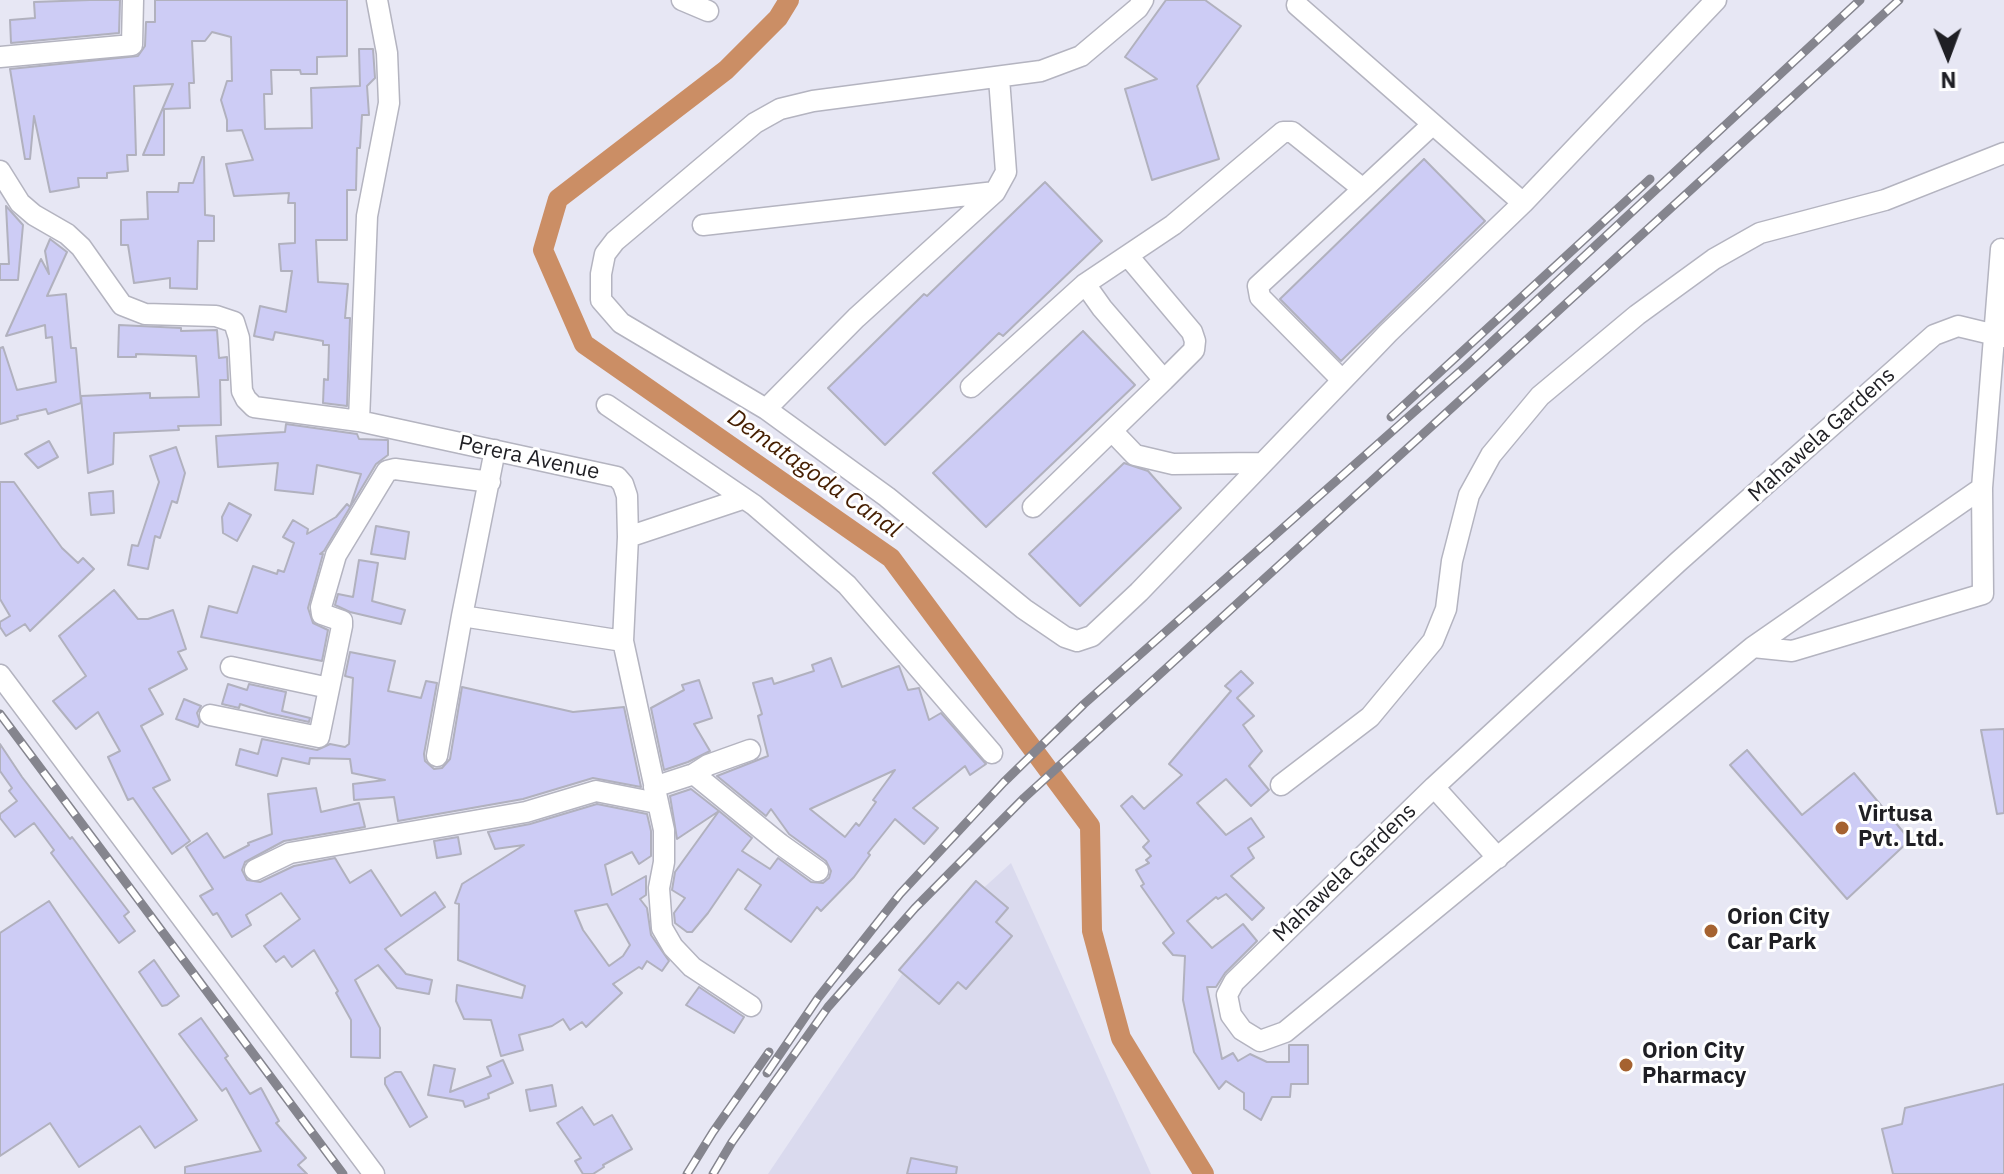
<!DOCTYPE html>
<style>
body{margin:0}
#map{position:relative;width:2004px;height:1174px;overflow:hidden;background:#e7e7f4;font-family:"IBM Plex Sans",sans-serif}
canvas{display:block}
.north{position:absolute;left:1908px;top:16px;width:80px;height:80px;-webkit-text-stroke:6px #fff;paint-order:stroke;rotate:179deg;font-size:22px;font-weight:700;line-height:32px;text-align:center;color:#1f1f24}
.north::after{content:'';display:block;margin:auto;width:28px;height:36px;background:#1f1f24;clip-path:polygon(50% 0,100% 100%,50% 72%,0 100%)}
</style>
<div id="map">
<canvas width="2004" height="1174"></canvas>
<div class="north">N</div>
</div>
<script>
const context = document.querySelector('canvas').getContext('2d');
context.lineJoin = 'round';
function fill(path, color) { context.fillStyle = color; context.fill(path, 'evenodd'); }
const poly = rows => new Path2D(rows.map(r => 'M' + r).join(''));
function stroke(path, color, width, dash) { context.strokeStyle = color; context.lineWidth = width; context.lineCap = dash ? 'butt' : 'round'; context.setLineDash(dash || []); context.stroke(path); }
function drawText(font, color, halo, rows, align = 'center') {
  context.font = font + ' "IBM Plex Sans",sans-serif'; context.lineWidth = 6; context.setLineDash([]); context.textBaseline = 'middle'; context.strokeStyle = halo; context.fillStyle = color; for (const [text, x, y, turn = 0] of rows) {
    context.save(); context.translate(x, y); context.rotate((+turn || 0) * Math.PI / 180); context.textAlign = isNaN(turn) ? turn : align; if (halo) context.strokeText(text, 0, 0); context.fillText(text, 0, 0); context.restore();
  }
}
fill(poly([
 [1011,863,1151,1174,768,1174,923,943]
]), '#dadaee');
stroke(poly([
 [789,0,778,18,726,70,558,199,543,250,584,344,891,558,1090,826,1092,931,1121,1038,1204,1174]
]), '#cb8e65', 20);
const building = poly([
 [90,0,120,0,119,33,11,43,10,20,35,18,34,2,90,0],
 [155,0,347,0,347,56,317,57,317,74,301,74,300,70,271,70,272,94,264,94,265,129,312,128,311,88,360,86,359,49,373,49,375,78,367,86,369,115,362,115,360,148,357,148,356,190,347,190,347,240,316,240,318,282,348,284,345,318,350,318,347,406,323,403,324,379,328,380,329,345,323,345,323,341,275,332,273,340,254,336,260,306,286,312,292,271,281,271,279,244,295,243,295,203,288,203,289,193,234,196,226,164,253,160,242,130,227,131,227,120,221,100,227,81,232,81,231,37,212,32,205,41,192,41,194,83,189,83,190,108,164,109,164,155,143,155,173,84,134,86,136,155,127,155,128,171,107,173,107,178,78,178,79,187,50,192,34,116,30,159,25,159,10,69,138,56,145,46,146,22,155,22,155,0],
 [1166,0,1205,0,1241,26,1197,86,1219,159,1152,180,1125,89,1157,79,1125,57,1166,0],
 [202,157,204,157,205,215,214,216,214,241,198,241,197,289,170,288,170,278,134,283,128,245,121,245,121,220,148,219,147,192,178,192,179,183,193,183,202,157],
 [1424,159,1485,221,1341,361,1280,299,1424,159],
 [1045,182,1102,241,1003,336,999,333,885,445,828,388,924,294,927,296,1045,182],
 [6,206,23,225,18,280,0,280,0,264,9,264,6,206],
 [50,239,67,252,47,296,66,294,71,348,76,348,81,403,48,414,46,409,17,416,18,419,0,424,0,348,3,347,17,390,56,382,52,337,46,338,45,325,6,336,41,259,49,274,45,251,50,239],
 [119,325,181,328,181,331,217,330,219,358,227,357,228,380,220,380,221,425,178,426,179,430,114,433,113,464,88,473,81,396,150,393,150,398,199,397,196,356,136,354,136,357,118,357,119,325],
 [1083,331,1135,385,986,527,933,473,1083,331],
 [286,424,357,434,359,439,388,440,388,455,376,464,324,551,320,554,323,554,308,608,313,623,328,630,322,661,201,637,209,606,237,613,253,566,277,574,278,570,284,572,294,543,283,537,293,520,308,529,307,534,336,517,347,504,350,507,361,474,317,465,313,494,275,490,278,463,218,467,216,436,285,432,286,424],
 [49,441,58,457,38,468,25,454,49,441],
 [176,447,185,473,177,503,172,501,160,538,155,536,148,569,128,565,132,545,138,546,159,482,150,456,176,447],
 [1124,463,1148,471,1181,508,1080,606,1029,554,1124,463],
 [0,482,14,482,62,548,78,563,83,558,94,569,30,631,25,624,6,636,0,627,0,622,10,616,0,599,0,482],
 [113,491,114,513,91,515,89,493,113,491],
 [229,503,251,515,237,541,223,533,222,517,229,503],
 [376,526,409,532,405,559,371,554,376,526],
 [359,560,378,563,372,601,405,610,401,624,350,612,335,605,338,594,353,597,359,560],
 [114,590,138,619,148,619,173,610,186,649,178,652,187,669,149,689,163,714,141,726,170,780,153,788,190,841,172,854,133,798,128,800,108,757,120,751,98,712,76,729,53,701,86,676,59,636,114,590],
 [350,652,395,661,388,691,421,698,426,681,437,683,424,754,425,761,434,769,442,768,450,759,462,687,573,712,624,707,641,787,593,778,523,799,398,821,394,797,354,800,353,784,385,780,352,773,350,759,310,758,309,764,282,758,277,776,236,765,240,749,258,754,262,739,317,750,330,744,345,747,349,744,353,678,345,676,350,652],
 [831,658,842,687,899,666,908,690,919,688,929,720,941,713,986,764,970,775,965,766,913,808,938,828,924,844,895,819,868,853,870,855,854,877,821,911,817,907,791,942,745,909,761,885,738,869,708,913,692,932,687,932,675,923,674,913,685,898,672,890,675,872,719,811,752,838,742,851,770,869,778,858,811,882,823,883,829,878,831,871,826,861,789,834,771,809,766,816,717,776,768,756,758,716,762,714,753,683,772,678,774,684,814,671,812,665,831,658],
 [895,770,873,800,876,802,859,826,856,823,845,837,810,809,895,770],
 [1241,671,1253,683,1237,698,1254,716,1243,725,1262,751,1249,766,1269,790,1251,806,1226,779,1197,803,1226,835,1251,818,1264,837,1248,848,1254,858,1231,876,1264,908,1252,920,1226,894,1218,899,1216,897,1187,921,1212,948,1243,924,1257,941,1225,973,1216,987,1207,987,1222,1059,1233,1053,1238,1061,1250,1054,1267,1062,1289,1062,1289,1045,1308,1045,1308,1084,1291,1084,1290,1097,1272,1097,1261,1120,1244,1109,1244,1093,1226,1081,1219,1089,1194,1052,1183,1000,1185,956,1173,955,1163,943,1174,933,1141,886,1144,884,1136,870,1149,863,1146,860,1151,856,1143,847,1149,841,1121,806,1132,796,1144,809,1182,775,1169,764,1231,691,1225,686,1241,671],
 [699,680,712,718,694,724,710,751,688,762,664,770,651,708,684,690,682,685,699,680],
 [228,684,247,690,249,684,286,692,282,711,310,718,309,722,268,713,240,704,239,708,222,704,228,684],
 [184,699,201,706,197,713,200,722,198,727,176,719,184,699],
 [2004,729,2004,813,1997,814,1981,730,2004,729],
 [0,744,22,777,70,839,72,837,129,912,124,916,135,931,119,943,51,853,54,850,34,823,15,837,0,818,0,814,17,801,9,791,12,788,0,771,0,744],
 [1747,750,1802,815,1854,773,1910,840,1847,899,1730,765,1747,750],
 [316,788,321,812,359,803,365,827,284,841,245,862,242,870,247,880,260,882,294,866,335,858,350,883,371,870,401,916,435,892,445,907,385,949,406,974,432,980,429,994,397,988,378,965,355,980,380,1028,380,1058,351,1057,351,1020,336,993,338,991,314,950,292,967,284,956,276,962,264,946,300,919,281,893,246,915,251,925,232,937,217,913,213,915,200,896,213,889,186,847,207,833,224,858,249,845,248,843,272,834,268,794,316,788],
 [691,789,719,811,677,839,670,796,691,789],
 [597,804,647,814,651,831,651,856,639,864,632,852,605,865,612,895,646,876,646,895,640,899,647,908,651,935,669,961,662,971,647,961,642,969,639,967,613,984,622,993,586,1027,582,1022,570,1030,563,1019,552,1026,519,1035,523,1050,501,1056,491,1020,464,1019,456,1001,457,985,522,998,525,986,458,960,459,904,455,903,462,884,524,845,495,849,488,832,530,824,597,804],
 [607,904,630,945,623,956,609,966,583,930,575,911,607,904],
 [458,837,461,854,437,858,434,841,458,837],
 [976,881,1008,908,996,922,1012,936,966,989,958,982,939,1004,899,970,976,881],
 [49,901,197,1120,155,1148,140,1126,79,1167,50,1123,0,1156,0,933,49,901],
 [154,960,179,996,167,1005,162,1006,139,972,154,960],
 [699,987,744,1017,734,1033,686,1005,699,987],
 [201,1018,228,1056,225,1058,250,1094,261,1088,279,1121,276,1123,306,1158,298,1165,307,1174,185,1174,185,1167,261,1151,226,1088,222,1091,179,1034,201,1018],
 [503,1060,513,1083,488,1094,489,1098,465,1107,463,1101,428,1095,434,1065,455,1069,450,1092,491,1076,487,1067,503,1060],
 [395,1072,401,1072,427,1117,410,1127,385,1084,385,1078,395,1072],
 [2004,1084,2004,1174,1893,1174,1882,1129,1902,1124,1905,1108,2004,1084],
 [552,1085,556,1106,530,1111,526,1090,552,1085],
 [582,1107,594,1125,612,1115,632,1149,603,1165,604,1167,593,1174,583,1174,575,1161,581,1158,557,1123,582,1107],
 [911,1158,957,1167,956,1174,907,1174,911,1158]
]);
fill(building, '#cdccf5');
stroke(building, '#b1b1be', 2);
const minor = poly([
 [682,0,708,11],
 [1143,0,1138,8,1081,56,1041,71,813,101,780,109,755,123,615,241,605,254,601,274,601,300,621,323,766,409,887,497,1024,609,1065,637,1077,641,1092,636,1139,592,1388,333,1523,203,1716,0],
 [1297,5,1523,203],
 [0,57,132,45,133,0],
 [0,171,20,203,34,215,67,234,81,247,122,305,145,314,216,316,234,322,239,338,242,391,246,399,254,407,359,421,617,477,623,484,627,496,628,537,623,641,664,830,664,862,659,888,662,928,673,947,692,967,751,1006],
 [703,225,995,192],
 [1128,256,1192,332,1195,341,1194,350,1164,380],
 [1342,380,1260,297,1258,286,1363,189],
 [971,387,1085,284],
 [607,405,754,505,847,585,992,753],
 [766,409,856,318,995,192,1006,172,999,78],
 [359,421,367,216,389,103,387,53,377,0],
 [1112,431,1135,455,1173,464,1260,463],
 [1982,488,1753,647,1285,1032,1260,1041,1242,1030,1231,1015,1227,995,1234,982,1434,787,1678,562,1934,335,1958,326,2004,337],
 [1033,507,1164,380,1102,308,1085,284,1173,225,1283,132,1292,132,1363,189,1433,124],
 [628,537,742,499],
 [462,616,623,641],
 [1753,647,1792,651,1983,594,1982,488,2001,249],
 [231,667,329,688],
 [0,675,374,1174],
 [210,715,319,737,342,626,342,621,322,614,321,607,336,555,387,471,395,469,490,482],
 [437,756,462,616,495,450],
 [694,774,780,844,818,871],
 [1281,785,1370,717,1433,641,1446,609,1452,561,1469,495,1491,455,1540,396,1637,315,1714,259,1760,233,1885,200,2004,153],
 [654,787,694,774,708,765,750,750],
 [1434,787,1498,858],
 [255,870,290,853,526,812,596,791,657,803]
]);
stroke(minor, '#b4b4c0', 23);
stroke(minor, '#fff', 20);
const rail = poly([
 [1391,417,1650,179],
 [0,714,343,1174],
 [767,1073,818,998,900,894,1004,782,1084,704,1466,366,1860,0],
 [687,1174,713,1132,769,1052],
 [713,1174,732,1142,828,1007,915,908,1024,798,1899,0]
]);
stroke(rail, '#85858e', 9);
stroke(rail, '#fff', 6, [18]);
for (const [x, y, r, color] of [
 [1842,828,8,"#a56230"],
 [1711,931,8,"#a56230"],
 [1626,1065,8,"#a56230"]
]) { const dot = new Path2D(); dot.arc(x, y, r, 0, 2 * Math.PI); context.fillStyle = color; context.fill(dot); stroke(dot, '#fff', 3); }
drawText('22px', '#1f1f24', '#fff', [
 ["Mahawela Gardens",1822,435,-42],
 ["Perera Avenue",529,458,12],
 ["Mahawela Gardens",1345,873,-44]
]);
drawText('bold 22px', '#1f1f24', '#fff', [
 ["Virtusa",1858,815],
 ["Pvt. Ltd.",1858,840],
 ["Orion City",1727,918],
 ["Car Park",1727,943],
 ["Orion City",1642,1052],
 ["Pharmacy",1642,1077]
], 'left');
drawText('italic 24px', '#451e00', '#fff', [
 ["Dematagoda Canal",814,474,35]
]);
</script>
